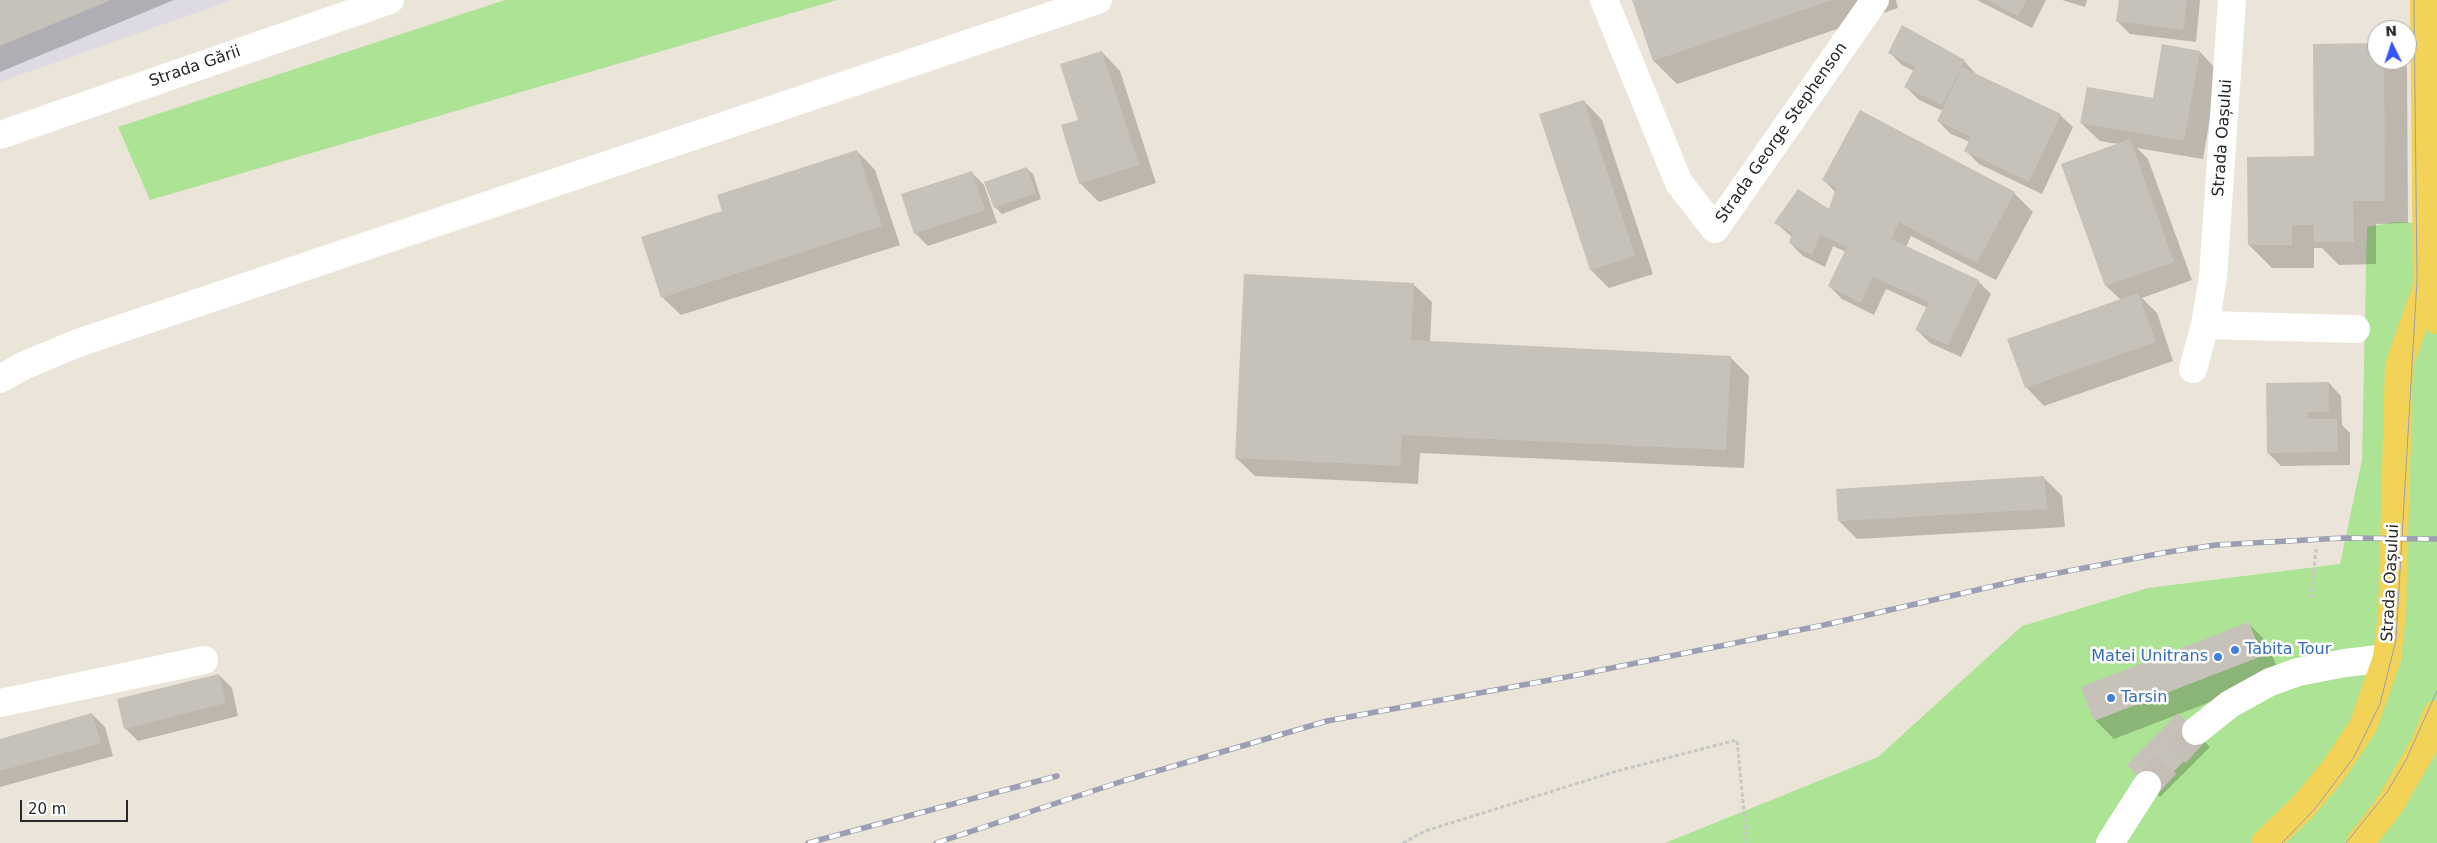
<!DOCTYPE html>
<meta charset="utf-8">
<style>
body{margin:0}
#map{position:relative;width:2437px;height:843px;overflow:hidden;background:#ebe4d9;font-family:"DejaVu Sans",sans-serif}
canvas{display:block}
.north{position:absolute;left:2367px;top:20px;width:50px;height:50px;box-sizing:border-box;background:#fff;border:1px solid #a9a9a9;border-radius:50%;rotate:356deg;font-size:14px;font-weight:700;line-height:20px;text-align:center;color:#282828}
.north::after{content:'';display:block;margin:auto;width:18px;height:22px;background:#3555fc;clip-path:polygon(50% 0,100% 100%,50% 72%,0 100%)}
.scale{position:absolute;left:20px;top:800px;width:108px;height:22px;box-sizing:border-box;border:2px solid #282828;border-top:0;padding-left:6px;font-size:15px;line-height:18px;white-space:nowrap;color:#282828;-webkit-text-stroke:4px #fff;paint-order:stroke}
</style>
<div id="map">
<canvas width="2437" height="843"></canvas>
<div class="north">N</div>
<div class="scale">20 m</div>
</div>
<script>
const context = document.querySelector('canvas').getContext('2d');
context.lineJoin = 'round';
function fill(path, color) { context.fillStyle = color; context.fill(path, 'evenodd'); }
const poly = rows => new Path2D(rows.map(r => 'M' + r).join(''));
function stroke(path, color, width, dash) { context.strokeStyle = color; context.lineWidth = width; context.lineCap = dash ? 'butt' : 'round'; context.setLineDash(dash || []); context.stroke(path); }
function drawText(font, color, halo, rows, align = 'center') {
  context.font = font + ' "DejaVu Sans",sans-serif'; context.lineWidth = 5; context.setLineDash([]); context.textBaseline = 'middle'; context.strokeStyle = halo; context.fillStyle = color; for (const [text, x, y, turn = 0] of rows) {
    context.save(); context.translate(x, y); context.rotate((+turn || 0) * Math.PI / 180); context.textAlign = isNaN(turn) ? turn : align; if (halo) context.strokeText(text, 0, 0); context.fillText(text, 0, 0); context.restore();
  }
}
fill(poly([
 [0,0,232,0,0,82]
]), '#dddae3');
fill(poly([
 [505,0,837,0,150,200,118,127],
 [2395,222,2437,224,2437,843,1665,843,1878,757,2022,626,2148,588,2340,564,2362,460,2367,227]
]), '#ade394');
fill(poly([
 [0,0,174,0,0,72],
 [1633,0,1896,0,1898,8,1677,84,1654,61],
 [1977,0,2046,0,2032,28],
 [2062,0,2087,0,2085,7],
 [2120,0,2200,0,2196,42,2130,34,2117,21],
 [2377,44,2377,60,2399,60,2407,67,2408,223,2376,224,2376,264,2339,265,2322,248,2314,248,2314,268,2272,268,2249,245,2315,157],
 [1102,52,1120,71,1156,183,1099,202,1080,183,1080,121],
 [1889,52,1964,61,1977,75,2060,115,2073,127,2042,194,1979,164,1966,151,1970,142,1951,134,1938,121,1943,111,1919,100,1906,87,1914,71,1902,65],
 [2200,52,2218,71,2203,159,2137,148,2148,159,2192,280,2142,298,2157,313,2173,361,2044,406,2026,387,2121,300,2106,286,2118,144,2100,141,2081,123,2154,100],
 [1584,101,1602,120,1653,274,1609,288,1591,270],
 [857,151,875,170,900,245,681,315,662,297,724,212],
 [1026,168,1033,174,1041,199,1002,214,995,207],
 [971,172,984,185,997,223,928,246,915,233],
 [1824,180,2014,193,2033,212,1996,280,1911,236,1906,247,1978,281,1991,294,1961,357,1930,343,1917,330,1928,308,1886,289,1874,315,1842,299,1829,286,1846,252,1833,246,1825,267,1803,256,1790,243,1792,237,1776,223,1830,211,1836,193],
 [1413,284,1432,302,1430,342,1730,357,1749,376,1744,468,1420,453,1418,484,1255,476,1236,458],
 [2329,383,2341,396,2342,425,2350,433,2350,465,2281,466,2268,453],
 [2044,478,2062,496,2065,527,1857,539,1839,521],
 [2249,624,2267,642,2280,675,2114,739,2095,720],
 [219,675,232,688,238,716,138,741,125,728],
 [92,714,105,727,113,756,0,787,0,740],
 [2178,715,2210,747,2160,797,2128,765]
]), '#0003');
fill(poly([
 [0,0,111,0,0,46],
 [1632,0,1832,0,1653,61],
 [1987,0,2027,0,2018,16],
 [2119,0,2187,0,2183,30,2116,21],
 [1902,25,1965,60,1942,105,1904,87,1915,67,1888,53],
 [2377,43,2377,60,2384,60,2385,201,2353,201,2354,242,2314,242,2314,225,2292,225,2292,245,2248,245,2247,157,2314,156,2313,44],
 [2162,44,2200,51,2184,141,2080,123,2087,87,2153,98],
 [1102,51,1139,165,1079,184,1061,125,1078,120,1060,64],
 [1962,67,2061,114,2029,182,1964,151,1971,137,1937,121],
 [1584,100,1635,256,1590,270,1539,114],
 [1860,110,2015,192,1977,263,1899,222,1891,239,1979,280,1948,345,1915,330,1929,302,1873,277,1861,303,1828,286,1847,247,1820,234,1812,255,1789,243,1792,233,1774,223,1798,189,1829,209,1836,188,1822,180],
 [2130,139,2174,262,2105,286,2061,164],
 [857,150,882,226,661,298,641,237,722,211,717,195],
 [1027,167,1036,193,994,208,984,182],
 [972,171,985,210,914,234,901,194],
 [1244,274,1414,283,1411,340,1731,356,1726,450,1402,435,1400,466,1235,458],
 [2138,293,2156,342,2025,388,2007,339],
 [2329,382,2329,412,2308,412,2308,419,2337,419,2338,452,2267,453,2266,383],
 [2044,476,2047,509,1838,521,1836,489],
 [2249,622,2262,656,2094,721,2081,687],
 [219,674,226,703,124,729,117,699],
 [92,713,101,743,0,771,0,739],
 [2178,713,2205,740,2153,792,2127,765]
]), '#c6c1b9');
stroke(poly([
 [2147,785,2196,731]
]), '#c4beb6', 28, [28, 14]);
stroke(poly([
 [2311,598,2316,549],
 [1403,843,1425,831,1617,771,1737,740,1747,843]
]), '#c7c7c7', 3, [4, 2.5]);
stroke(poly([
 [1604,0,1679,183,1715,229,1875,0],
 [0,135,390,0],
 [2205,325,2356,329],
 [2193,369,2205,325,2213,277,2232,0],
 [0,379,25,365,78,343,1098,0],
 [0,703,204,660],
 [2196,731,2230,704,2270,682,2298,672,2345,663,2387,658],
 [2110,843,2147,785]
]), '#fff', 28);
stroke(poly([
 [2424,0,2427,286,2437,320],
 [2265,843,2302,808,2333,771,2363,726,2387,658,2392,614,2399,366,2427,286],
 [2360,843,2389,806,2425,744,2437,714]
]), '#f2d257', 28);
stroke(poly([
 [2282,843,2314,810,2354,757,2380,704,2396,640,2417,280,2414,0],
 [2346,843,2387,792,2406,760,2437,691]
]), '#9c9fb3', 1);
const rail = poly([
 [808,843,1057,776],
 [936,843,1123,781,1327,721,1577,675,1824,625,2016,581,2168,552,2216,545,2343,538,2437,539]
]);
stroke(rail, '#9c9fb3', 5.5);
stroke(rail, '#fff', 4, [11]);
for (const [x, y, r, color] of [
 [2235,650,5,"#3f7fe0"],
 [2218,657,5,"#3f7fe0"],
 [2111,698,5,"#3f7fe0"]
]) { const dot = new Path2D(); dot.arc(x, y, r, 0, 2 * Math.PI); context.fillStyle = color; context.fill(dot); stroke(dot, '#fff', 2); }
drawText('16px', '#282828', '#fff', [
 ["Strada Gării",195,67,-19],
 ["Strada George Stephenson",1782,133,-55],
 ["Strada Oașului",2223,138,-86],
 ["Strada Oașului",2391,583,-87]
]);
drawText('16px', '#366cbe', '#fff', [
 ["Tabita Tour",2245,650],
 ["Matei Unitrans",2208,657,"right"],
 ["Tarsin",2121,698]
], 'left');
</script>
